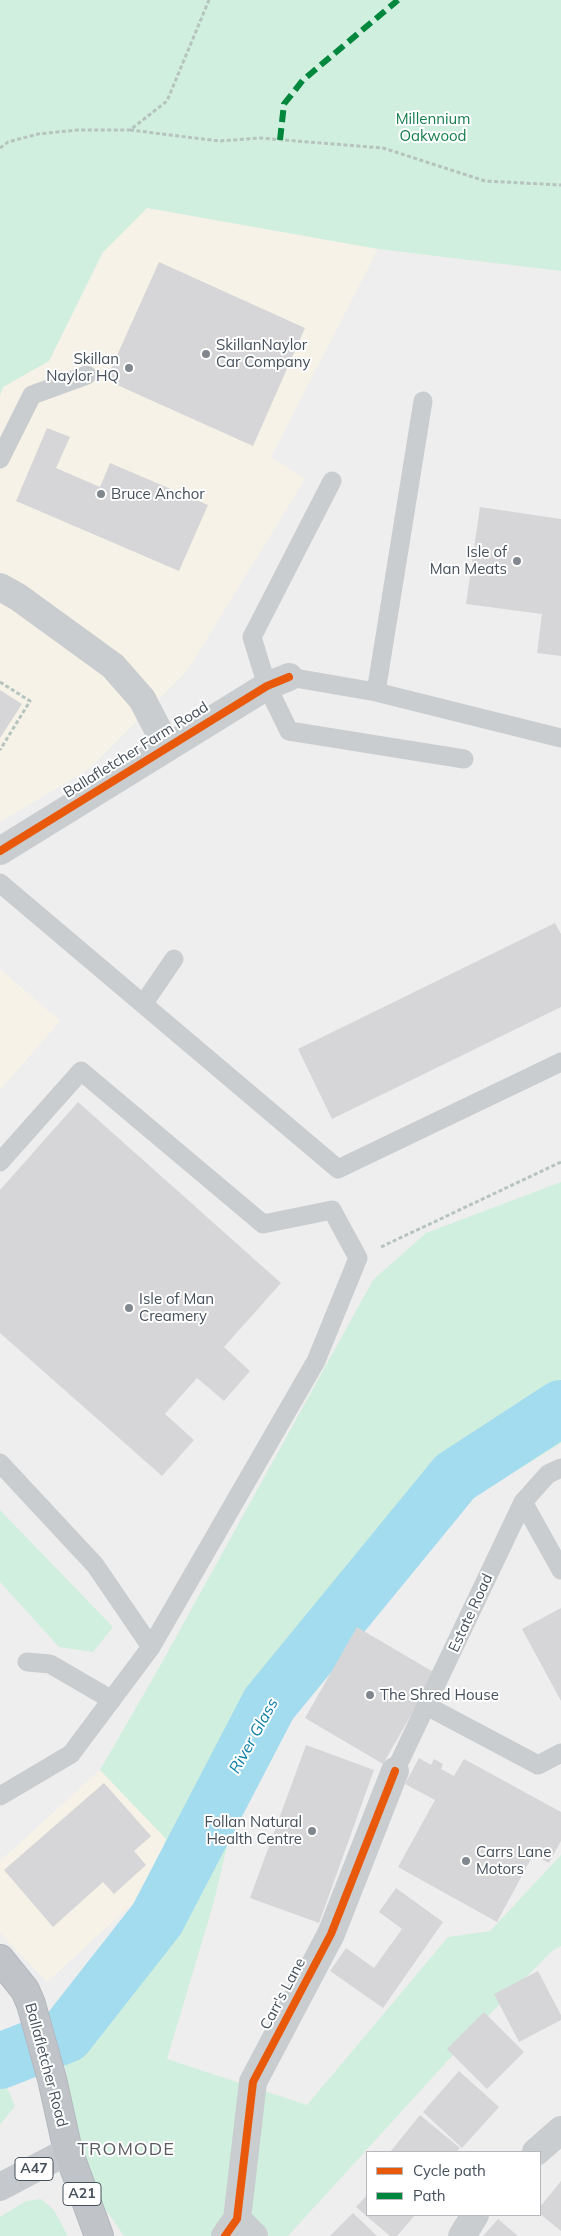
<!DOCTYPE html>
<style>
body{margin:0}
#map{position:relative;width:561px;height:2236px;overflow:hidden;background:#efeeee;font-family:Mulish,sans-serif}
canvas{display:block}
.legend{position:absolute;left:366px;top:2151px;width:175px;height:65px;box-sizing:border-box;background:#fff;border:1px solid #b5b9bd;margin:0;padding:6px 9px;list-style:none;font-size:15px;color:#45505b}
.legend li{display:flex;align-items:center;gap:10px;height:25px}
.legend b{width:25px;border:1px solid #b5b9bd}
</style>
<div id="map">
<canvas width="561" height="2236"></canvas>
<ul class="legend">
<li><b style="height:6px;background:#e8590c"></b>Cycle path</li>
<li><b style="height:6px;background:#00873e"></b>Path</li>
</ul>
</div>
<script>
const context = document.querySelector('canvas').getContext('2d');
context.lineJoin = 'round';
function fill(path, color) { context.fillStyle = color; context.fill(path, 'evenodd'); }
const poly = rows => new Path2D(rows.map(r => 'M' + r).join(''));
function stroke(path, color, width, dash) { context.strokeStyle = color; context.lineWidth = width; context.lineCap = dash ? 'butt' : 'round'; context.setLineDash(dash || []); context.stroke(path); }
function drawText(font, color, halo, rows, align = 'center') {
  context.font = font + ' Mulish,sans-serif'; context.lineWidth = 4; context.setLineDash([]); context.textBaseline = 'middle'; context.strokeStyle = halo; context.fillStyle = color; for (const [text, x, y, turn = 0] of rows) {
    context.save(); context.translate(x, y); context.rotate((+turn || 0) * Math.PI / 180); context.textAlign = isNaN(turn) ? turn : align; if (halo) context.strokeText(text, 0, 0); context.fillText(text, 0, 0); context.restore();
  }
}
fill(poly([
 [147,208,378,249,271,457,305,479,187,671,89,769,0,822,0,395,3,387,49,361,103,252],
 [0,969,60,1021,0,1090],
 [100,1770,166,1839,156,1882,47,1982,0,1933,0,1861]
]), '#f6f2e8');
fill(poly([
 [0,0,561,0,561,271,378,249,147,208,103,252,49,361,3,387,0,395],
 [561,1182,561,1443,455,1509,253,1739,213,1905,167,2059,307,2105,448,1937,490,1931,561,1855,561,1946,552,1951,494,2010,288,2236,124,2236,97,2197,74,2123,55,2003,98,1971,156,1882,166,1839,100,1770,160,1666,373,1280,426,1233],
 [0,1510,113,1627,93,1652,59,1647,0,1582],
 [0,2071,15,2106,0,2125],
 [41,2199,54,2210,68,2236,0,2236,0,2217,26,2201]
]), '#d1efde');
stroke(poly([
 [0,2061,66,2035,157,1919,269,1704,455,1477,561,1408]
]), '#a4dcef', 56);
fill(poly([
 [159,262,305,328,253,446,106,380],
 [47,428,70,437,56,468,100,487,110,463,208,505,179,571,16,501],
 [480,507,561,519,561,656,537,653,542,614,466,604],
 [0,690,22,704,0,738],
 [555,923,561,934,561,1007,332,1119,298,1049],
 [78,1102,281,1283,224,1347,250,1371,224,1401,197,1378,165,1414,194,1440,162,1476,0,1333,0,1190],
 [561,1608,561,1701,522,1629],
 [357,1627,435,1673,383,1764,305,1718],
 [306,1745,374,1770,319,1923,250,1898],
 [419,1758,431,1765,434,1759,443,1764,441,1769,454,1776,464,1759,561,1812,561,1841,549,1863,533,1855,497,1922,398,1867,435,1800,405,1784],
 [104,1783,151,1836,134,1851,146,1865,114,1894,103,1882,53,1927,4,1870],
 [396,1888,443,1922,383,2008,330,1971,346,1948,374,1968,402,1929,379,1912],
 [538,1971,561,2015,561,2020,519,2042,494,1994],
 [484,2012,524,2052,487,2089,447,2049],
 [459,2071,499,2107,462,2148,423,2112],
 [420,2115,460,2148,456,2152,390,2152],
 [561,2181,561,2231,540,2214,540,2207],
 [367,2195,367,2215,415,2215,397,2236,390,2236,356,2207],
 [353,2213,377,2236,330,2236],
 [498,2219,518,2236,483,2236]
]), '#d6d6d8');
const trunk = poly([
 [0,1959,25,1990,31,2004,52,2079,68,2151,99,2236]
]);
stroke(trunk, '#b3b8be', 30);
stroke(poly([
 [130,130,219,141,259,138,383,148,485,181,561,185],
 [0,148,8,142,38,134,78,130,130,130,167,101,209,0],
 [0,682,30,701,0,750],
 [381,1247,561,1162]
]), '#b6c4bf', 3, [4, 2.5]);
stroke(poly([
 [0,459,32,395,87,375],
 [332,481,252,637,267,686,289,731,464,759],
 [289,677,376,692,561,738],
 [376,692,423,401],
 [0,883,338,1169,561,1062],
 [144,1003,174,959],
 [0,1162,81,1071,263,1224,332,1210,358,1258,316,1361,151,1647,71,1754,0,1796],
 [0,1463,95,1565,151,1647],
 [523,1502,561,1570],
 [27,1662,50,1664,112,1700],
 [427,1706,538,1765,561,1753],
 [395,1771,523,1502,548,1474,561,1468]
]), '#cacdcf', 19);
stroke(poly([
 [0,587,18,597,113,666,142,699,167,747],
 [0,851,267,686,289,677],
 [536,2152,561,2130],
 [237,2219,254,2236],
 [225,2236,237,2219,253,2082,331,1934,395,1771],
 [462,2236,475,2215]
]), '#cacdcf', 28);
stroke(poly([
 [0,2187,68,2151]
]), '#c5c9cd', 28);
stroke(trunk, '#c0c4c8', 28);
stroke(poly([
 [280,140,284,104,303,80,398,0]
]), '#00873e', 6, [12, 6]);
stroke(poly([
 [0,851,267,686,289,677],
 [225,2236,237,2219,253,2082,331,1934,395,1771]
]), '#e8590c', 8);
for (const [x, y, r, color] of [
 [206,354,5,"#80878e"],
 [129,368,5,"#80878e"],
 [101,494,5,"#80878e"],
 [517,561,5,"#80878e"],
 [129,1308,5,"#80878e"],
 [370,1695,5,"#80878e"],
 [312,1831,5,"#80878e"],
 [466,1861,5,"#80878e"]
]) { const dot = new Path2D(); dot.arc(x, y, r, 0, 2 * Math.PI); context.fillStyle = color; context.fill(dot); stroke(dot, '#fff', 2); }
for (const [x, y, w] of [
 [34,2169,38],
 [82,2194,38]
]) { const box = new Path2D(); box.roundRect(x - w / 2, y - 11.5, w, 23, 4); context.fillStyle = '#fff'; context.fill(box); stroke(box, '#45505b', 1); }
drawText('bold 14px', '#45505b', null, [
 ["A47",34,2169],
 ["A21",82,2194]
]);
drawText('15px', '#137e4c', '#fff', [
 ["Millennium",433,119],
 ["Oakwood",433,136]
]);
drawText('15px', '#45505b', '#fff', [
 ["SkillanNaylor",216,345],
 ["Car Company",216,362],
 ["Skillan",119,359,"right"],
 ["Naylor HQ",119,376,"right"],
 ["Bruce Anchor",111,494],
 ["Isle of",507,552,"right"],
 ["Man Meats",507,569,"right"],
 ["Isle of Man",139,1299],
 ["Creamery",139,1316],
 ["The Shred House",380,1695],
 ["Follan Natural",302,1822,"right"],
 ["Health Centre",302,1839,"right"],
 ["Carrs Lane",476,1852],
 ["Motors",476,1869]
], 'left');
drawText('15px', '#45505b', '#fff', [
 ["Ballafletcher Farm Road",136,750,-32],
 ["Estate Road",471,1613,-65],
 ["Carr's Lane",283,1994,-62],
 ["Ballafletcher Road",46,2065,75]
]);
drawText('italic 16px', '#087ea3', '#fff', [
 ["River Glass",254,1736,-61]
]);
context.letterSpacing = '1px';
drawText('18px', '#595d62', '#fff', [
 ["TROMODE",126,2150]
]);
context.letterSpacing = '0px';
</script>
